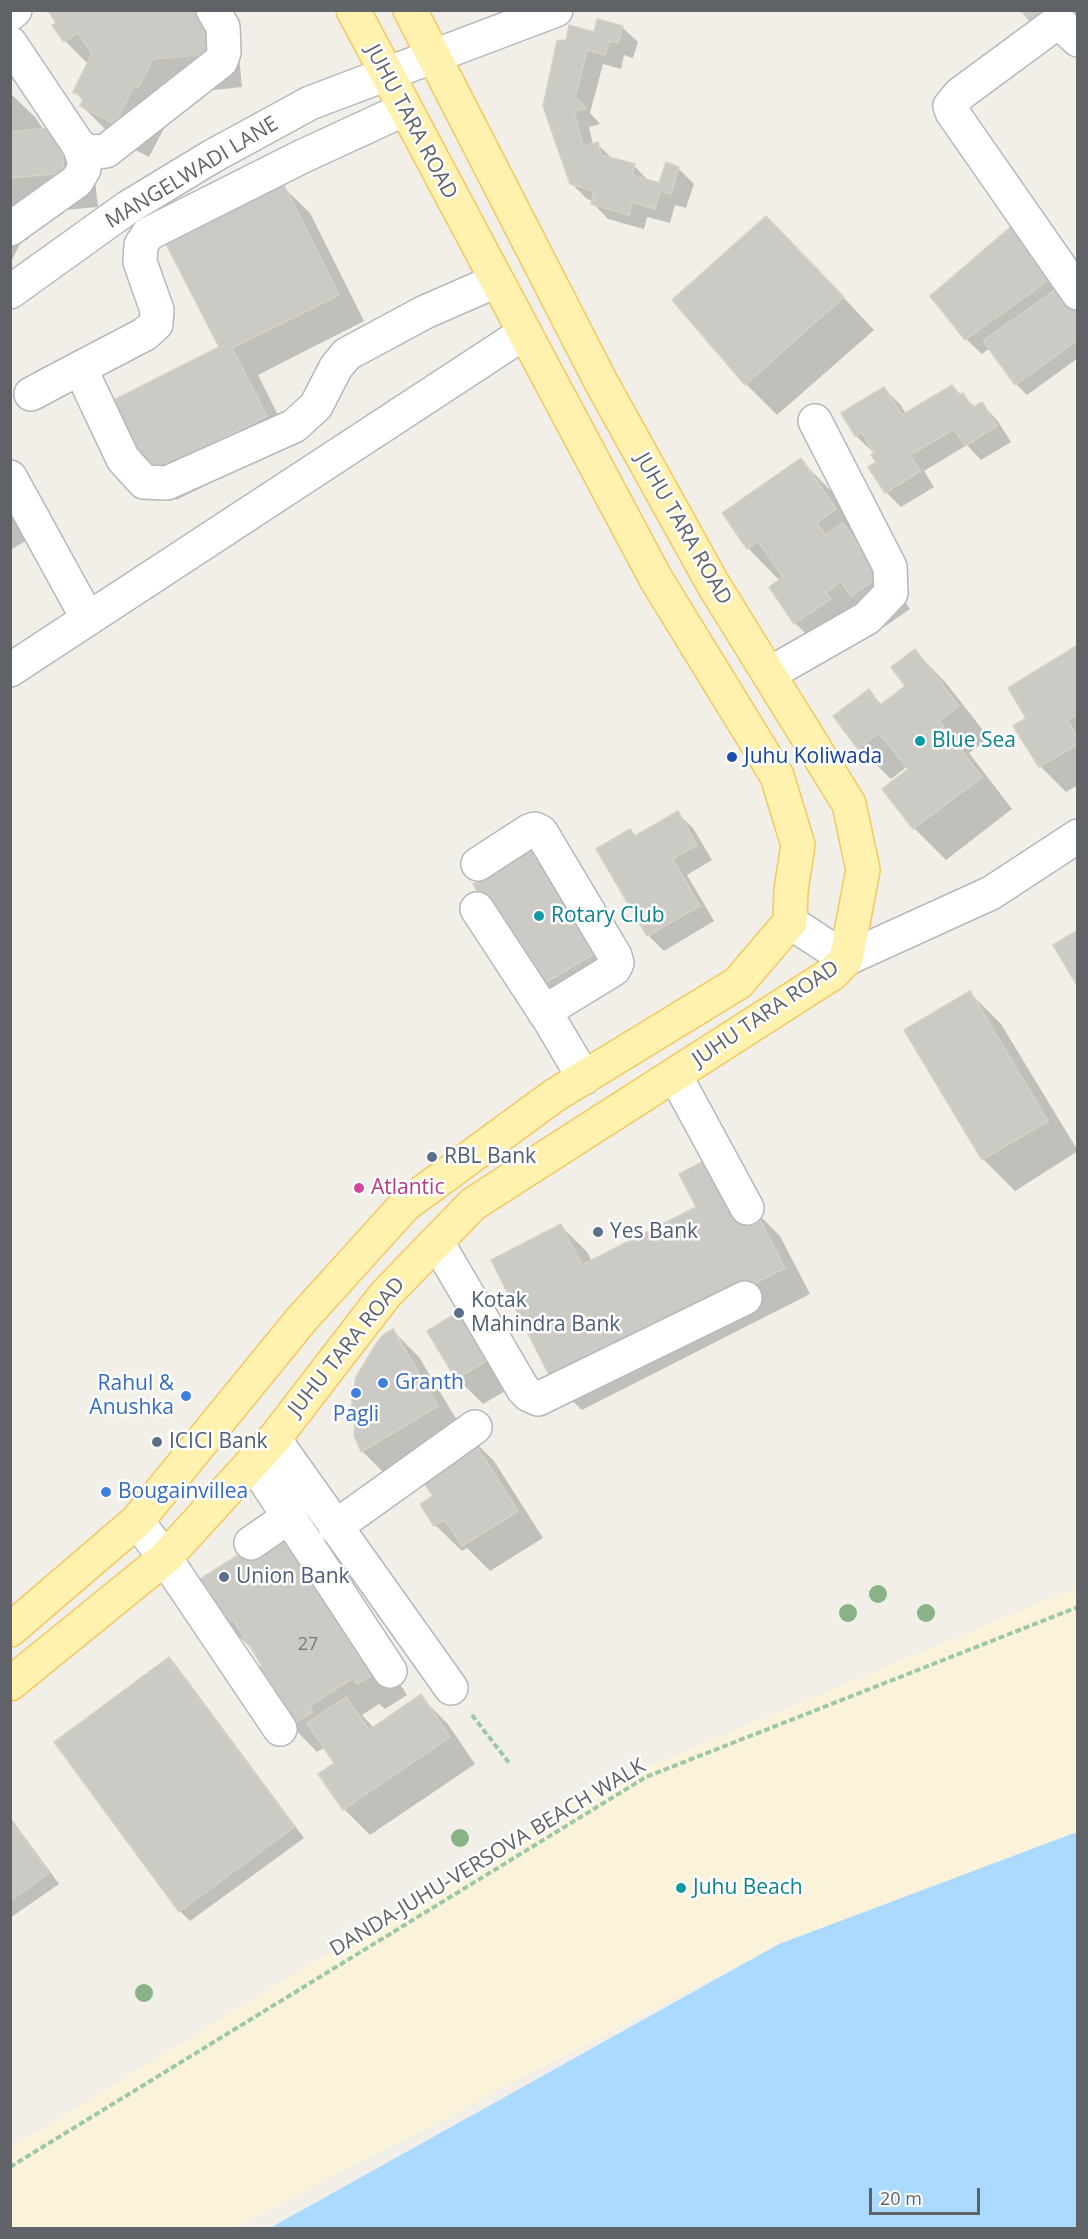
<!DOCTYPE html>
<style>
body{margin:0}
#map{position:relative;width:1088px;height:2239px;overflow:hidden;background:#f1efe8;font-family:"Open Sans",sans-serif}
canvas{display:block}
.frame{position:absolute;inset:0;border:12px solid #5f6368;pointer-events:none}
.scale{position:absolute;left:869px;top:2188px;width:111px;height:27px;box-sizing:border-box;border:3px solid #5f6368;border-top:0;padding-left:8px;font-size:18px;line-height:21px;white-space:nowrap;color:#5f6368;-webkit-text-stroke:4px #fff;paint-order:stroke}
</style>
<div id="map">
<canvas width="1088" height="2239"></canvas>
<div class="frame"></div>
<div class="scale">20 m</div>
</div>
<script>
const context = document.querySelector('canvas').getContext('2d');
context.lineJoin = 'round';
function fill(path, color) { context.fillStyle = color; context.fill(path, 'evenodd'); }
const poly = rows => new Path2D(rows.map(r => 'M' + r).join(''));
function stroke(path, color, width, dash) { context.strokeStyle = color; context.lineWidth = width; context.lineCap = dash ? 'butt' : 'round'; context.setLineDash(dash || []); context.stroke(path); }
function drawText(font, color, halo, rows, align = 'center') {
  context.font = font + ' "Open Sans",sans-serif'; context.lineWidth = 5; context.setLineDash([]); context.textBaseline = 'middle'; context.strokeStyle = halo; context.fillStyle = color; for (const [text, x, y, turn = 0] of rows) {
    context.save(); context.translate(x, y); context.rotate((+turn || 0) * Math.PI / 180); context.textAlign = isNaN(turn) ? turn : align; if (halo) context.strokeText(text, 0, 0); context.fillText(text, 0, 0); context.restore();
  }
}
fill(poly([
 [1077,1587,1077,1832,779,1944,234,2228,11,2228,11,2148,595,1789]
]), '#fbf3d9');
fill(poly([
 [1077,1832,1077,2228,270,2228,779,1944]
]), '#aadaff');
fill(poly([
 [1023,10,1078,10,1078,24],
 [55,26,238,44,242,87,187,93,172,121,169,119,149,157,116,140,82,106,84,102,75,92,88,64,65,41],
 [622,27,638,42,633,58,624,55,621,69,603,64,590,113,600,124,589,127,593,145,597,144,613,159,634,166,650,182,660,185,678,168,694,184,686,208,675,205,670,223,647,217,644,229,608,219,593,203,593,201,587,199,572,184,544,106,595,33],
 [10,93,35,117,44,130,93,163,98,207,42,212,27,240,23,238,10,264],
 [283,187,310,213,364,321,258,375,292,443,176,500,150,474,221,348],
 [1029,241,1078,305,1078,358,1027,395,1016,384,990,348,982,354,966,339],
 [798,249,874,330,777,415,746,384],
 [952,386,976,408,982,404,997,420,1011,442,981,460,967,445,924,471,934,487,901,507,886,492,874,450,872,451,856,436,843,414,884,389,900,404,906,414],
 [801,460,832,492,910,609,884,627,871,614,827,655,795,623,771,588,780,581,748,548],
 [10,493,35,536,10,550],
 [1078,647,1078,785,1066,792,1040,766],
 [915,651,946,683,989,738,969,753,1012,809,946,860,914,828,884,789,910,770,908,766,891,779,859,748,869,691,882,705,907,686],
 [677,813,693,828,712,860,687,875,714,921,664,951,648,935,598,849,630,831,636,837],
 [475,884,619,964,552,1003],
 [970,993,1001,1024,1078,1151,1015,1191,983,1159],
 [754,1210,780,1236,810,1294,582,1410,555,1384,561,1226,587,1252,592,1262],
 [470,1307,524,1380,483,1404,457,1378],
 [393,1331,419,1357,464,1432,388,1477,362,1451,355,1435],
 [468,1435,494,1461,543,1538,490,1571,467,1548,462,1551,435,1525,435,1497],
 [199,1581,369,1636,407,1695,385,1709,379,1704,362,1715,374,1728,420,1696,447,1723,475,1764,370,1835,344,1809,336,1764,325,1747,317,1752,291,1725,264,1667,252,1649,226,1623],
 [169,1659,179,1669,304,1838,190,1921,180,1911],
 [10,1817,59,1884,10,1918]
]), '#0003');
const building = poly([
 [48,10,205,10,209,54,153,59,138,88,134,86,115,124,80,106,84,98,73,92,92,53,78,33,64,42,52,25,56,23,48,10],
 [1021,10,1060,10,1036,30,1021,10],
 [597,19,623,26,618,43,609,41,605,55,587,50,575,97,586,108,574,111,583,146,598,142,601,155,635,164,632,175,659,183,666,162,679,167,671,194,660,191,655,209,632,202,629,215,591,204,594,191,570,184,543,106,557,41,566,40,569,25,594,32,597,19],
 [60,127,64,173,10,178,10,132,60,127],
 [284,185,339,295,232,348,267,416,149,475,112,401,219,347,166,244,284,185],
 [766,216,844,297,745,385,672,300,766,216],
 [1014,224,1053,277,965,340,930,296,1014,224],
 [1062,285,1078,307,1078,340,1015,385,983,341,1062,285],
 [952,385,959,395,963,393,972,408,982,402,997,426,965,446,954,429,910,455,920,471,885,493,868,467,876,462,871,455,874,453,862,433,855,436,841,413,884,387,902,415,952,385],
 [801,458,836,509,817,523,825,535,843,523,879,577,851,596,841,582,826,592,831,599,794,624,769,587,783,577,758,541,747,549,722,513,801,458],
 [1078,645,1078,713,1067,720,1078,738,1078,744,1039,767,1013,726,1026,718,1008,688,1078,645],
 [915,649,959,706,939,721,982,777,913,829,882,789,908,769,879,733,858,749,833,716,869,689,880,705,905,686,891,667,915,649],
 [678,811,697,845,672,859,700,906,647,936,596,849,630,829,635,836,678,811],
 [542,843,604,948,536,988,473,884,542,843],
 [1078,930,1078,987,1053,945,1078,930],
 [970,991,1048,1121,982,1160,904,1030,970,991],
 [714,1156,754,1208,785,1268,554,1385,491,1260,561,1224,582,1265,696,1207,679,1174,714,1156],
 [470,1305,499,1353,456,1379,427,1331,470,1305],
 [393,1329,438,1406,361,1452,354,1435,355,1425,352,1414,352,1398,356,1377,376,1344,383,1335,393,1329],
 [468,1433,518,1511,462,1546,445,1520,434,1526,420,1504,433,1496,419,1475,468,1433],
 [289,1523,382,1669,357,1684,353,1678,309,1706,313,1712,290,1726,254,1671,262,1666,233,1619,225,1624,197,1581,289,1523],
 [169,1657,294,1827,179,1912,54,1742,169,1657],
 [421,1694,450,1737,343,1810,318,1774,334,1763,307,1723,346,1697,369,1730,421,1694],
 [10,1819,49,1873,10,1901,10,1819]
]);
fill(building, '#cccac5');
stroke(building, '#d6d1c6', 1.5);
const minor = poly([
 [10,14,15,10],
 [1078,40,1062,25,1055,24,960,94,950,106,952,112,1078,293],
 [10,43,79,146,90,152,106,151,221,61,224,52,223,27,213,10],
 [405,109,301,157,148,234,141,245,140,262,157,310,156,324,145,334,80,368,123,459,144,482,167,483,294,426,316,406,336,367,347,354,425,312,496,281],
 [10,229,77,181,84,169,84,160,79,146],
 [10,292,127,208,211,157,310,103,556,10],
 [31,394,80,368],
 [10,477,88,619],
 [10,670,524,333],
 [769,674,867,618,891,593,890,567,815,421],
 [478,864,529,831,535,829,541,832,615,956,617,963,614,969,544,1012],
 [477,909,551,1022,584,1078],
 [790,922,846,959,991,893,1078,836],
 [675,1075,747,1208],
 [437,1242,523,1389,529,1395,538,1399,745,1298],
 [274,1439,451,1688],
 [253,1462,390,1671],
 [137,1521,165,1558,280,1729],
 [335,1527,475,1427],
 [251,1543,290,1516]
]);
const major = poly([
 [10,1630,137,1521,301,1320,405,1205,555,1095,738,983,790,922,791,890,798,845,777,776,656,579,353,10],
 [10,1684,165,1558,274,1439,385,1295,473,1204,833,973,846,959,863,870,849,804,713,584,601,382,410,10]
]);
stroke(minor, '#b5b8bc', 36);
stroke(major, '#f2c960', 36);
stroke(poly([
 [472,1715,510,1764],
 [10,2167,646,1777,1078,1607]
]), '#9cc7a9', 4, [6, 3]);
stroke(minor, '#fff', 33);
stroke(major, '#fff2af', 33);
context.fillStyle = '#89b387';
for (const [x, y] of [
 [878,1594],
 [848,1613],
 [926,1613],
 [460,1838],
 [144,1993]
]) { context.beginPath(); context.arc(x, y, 9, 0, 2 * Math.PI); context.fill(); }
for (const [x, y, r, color] of [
 [920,741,6,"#0f9aa8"],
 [732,757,6,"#1a4fb4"],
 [539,916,6,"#0f9aa8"],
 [432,1157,6,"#5c6f8a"],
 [359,1188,6,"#d1479c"],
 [598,1232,6,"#5c6f8a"],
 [459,1313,6,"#5c6f8a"],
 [383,1383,6,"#3f7fe0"],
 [356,1393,6,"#3f7fe0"],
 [186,1396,6,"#3f7fe0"],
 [157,1442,6,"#5c6f8a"],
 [106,1492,6,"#3f7fe0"],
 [224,1577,6,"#5c6f8a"],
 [681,1888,6,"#0f9aa8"]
]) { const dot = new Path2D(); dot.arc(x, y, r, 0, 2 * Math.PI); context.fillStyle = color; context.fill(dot); stroke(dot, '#fff', 2); }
drawText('18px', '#7a7d7f', null, [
 ["27",308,1645]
]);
drawText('21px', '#5f6368', '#fff', [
 ["JUHU TARA ROAD",411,122,62],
 ["MANGELWADI LANE",192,173,-31],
 ["JUHU TARA ROAD",683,529,60],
 ["JUHU TARA ROAD",766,1014,-34],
 ["JUHU TARA ROAD",347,1347,-51],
 ["DANDA-JUHU-VERSOVA BEACH WALK",488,1858,-31]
]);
drawText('21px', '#0d838f', '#fff', [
 ["Blue Sea",932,741],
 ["Rotary Club",551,916],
 ["Juhu Beach",693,1888]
], 'left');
drawText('21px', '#164399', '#fff', [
 ["Juhu Koliwada",744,757]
], 'left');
drawText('21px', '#4e5e75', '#fff', [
 ["RBL Bank",444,1157],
 ["Yes Bank",610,1232],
 ["Kotak",471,1301],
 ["Mahindra Bank",471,1325],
 ["ICICI Bank",169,1442],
 ["Union Bank",236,1577]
], 'left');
drawText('21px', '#b23c85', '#fff', [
 ["Atlantic",371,1188]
], 'left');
drawText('21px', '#366cbe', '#fff', [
 ["Granth",395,1383],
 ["Rahul &",174,1384,"right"],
 ["Anushka",174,1408,"right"],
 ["Pagli",356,1415,"center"],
 ["Bougainvillea",118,1492]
], 'left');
</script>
